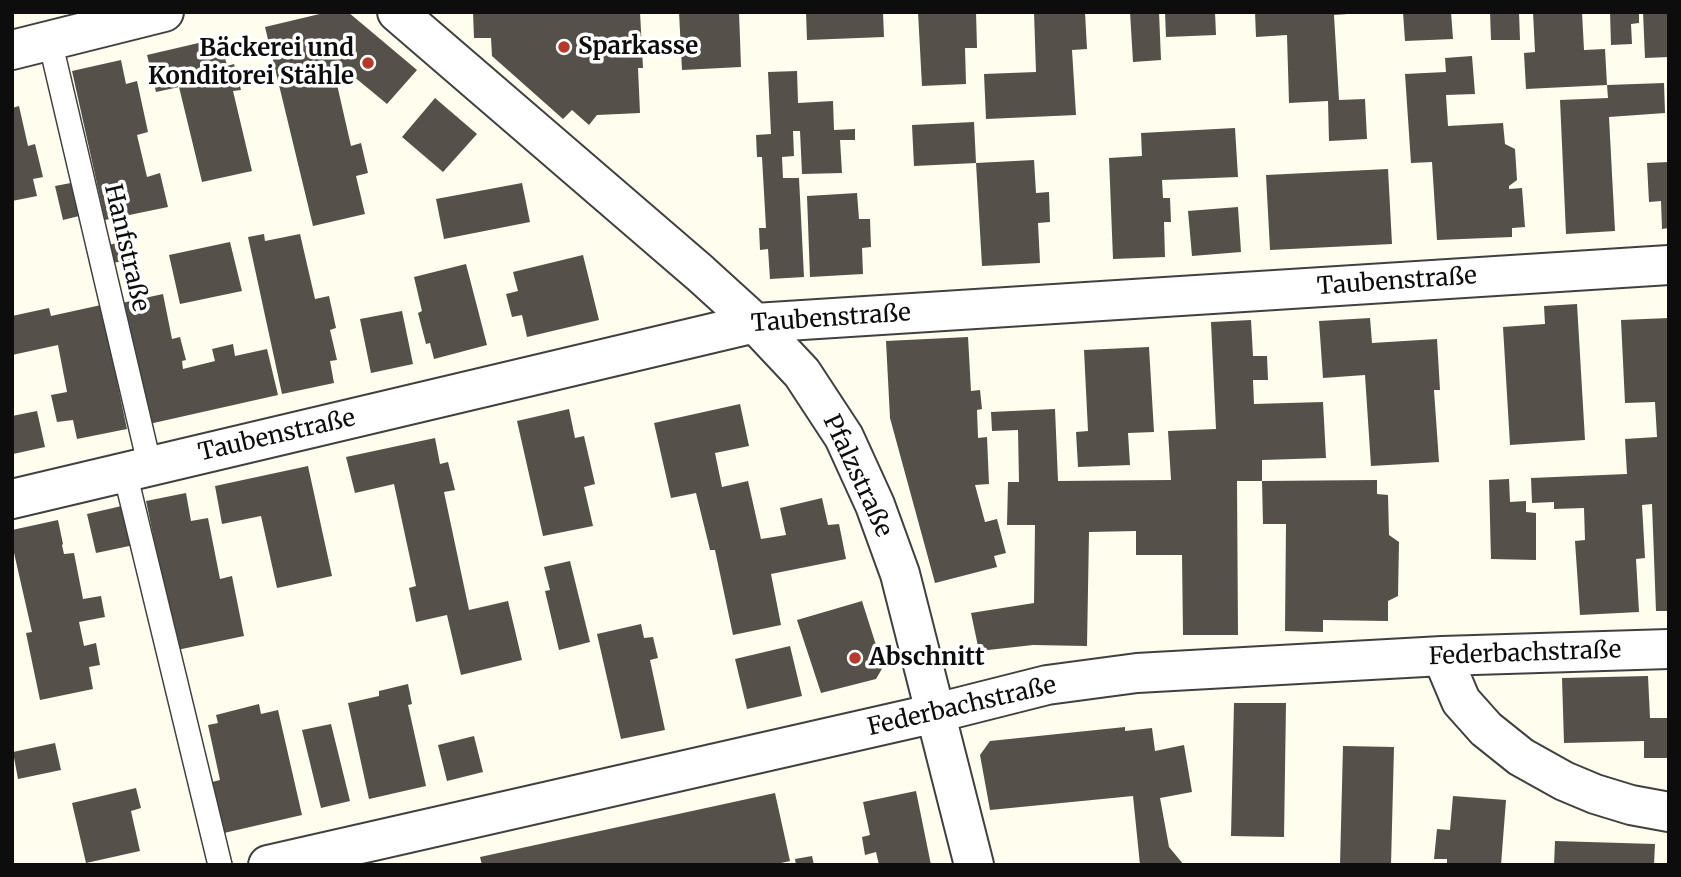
<!DOCTYPE html>
<meta charset="utf-8">
<style>
body{margin:0}
#map{position:relative;width:1681px;height:877px;overflow:hidden;background:#fefdee;font-family:Merriweather,serif}
canvas{display:block}
.frame{position:absolute;inset:0;border:14px solid #0d0d0d;pointer-events:none}
</style>
<div id="map">
<canvas width="1681" height="877"></canvas>
<div class="frame"></div>
</div>
<script>
const context = document.querySelector('canvas').getContext('2d');
context.lineJoin = 'round';
function fill(path, color) { context.fillStyle = color; context.fill(path, 'evenodd'); }
const poly = rows => new Path2D(rows.map(r => 'M' + r).join(''));
function stroke(path, color, width, dash) { context.strokeStyle = color; context.lineWidth = width; context.lineCap = dash ? 'butt' : 'round'; context.setLineDash(dash || []); context.stroke(path); }
function drawText(font, color, halo, rows, align = 'center') {
  context.font = font + ' Merriweather,serif'; context.lineWidth = 7; context.setLineDash([]); context.textBaseline = 'middle'; context.strokeStyle = halo; context.fillStyle = color; for (const [text, x, y, turn = 0] of rows) {
    context.save(); context.translate(x, y); context.rotate((+turn || 0) * Math.PI / 180); context.textAlign = isNaN(turn) ? turn : align; if (halo) context.strokeText(text, 0, 0); context.fillText(text, 0, 0); context.restore();
  }
}
fill(poly([
 [328,12,348,12,417,70,387,104,341,66,333,67,351,146,361,143,368,173,356,176,365,214,313,226,265,27],
 [473,12,640,12,643,68,638,68,640,113,597,115,589,125,572,110,563,119,492,56,491,38,474,38],
 [679,12,739,12,741,67,682,70],
 [806,12,883,12,884,37,807,40],
 [918,12,976,12,977,48,965,48,966,84,922,86],
 [1034,12,1085,12,1087,49,1072,50,1076,115,986,119,984,74,1036,72],
 [1130,12,1159,12,1161,60,1133,62],
 [1165,12,1215,12,1216,35,1166,37],
 [1255,12,1348,12,1348,14,1334,15,1339,100,1365,99,1367,139,1329,141,1328,101,1289,103,1287,35,1256,37],
 [1403,12,1451,12,1453,39,1405,41],
 [1490,12,1519,12,1520,40,1491,40],
 [1533,12,1582,12,1584,50,1605,49,1607,85,1526,89,1524,53,1535,52],
 [1610,12,1639,12,1639,23,1631,24,1632,44,1611,45],
 [1643,12,1669,12,1669,57,1645,58],
 [220,38,227,66,234,64,241,90,233,91,252,171,202,182,179,87,156,92,147,55],
 [1472,56,1475,94,1446,95,1448,126,1503,123,1505,144,1515,149,1517,180,1509,186,1509,189,1522,188,1525,227,1512,228,1512,237,1437,240,1432,162,1411,163,1405,74,1446,72,1445,58],
 [121,60,126,84,137,81,148,132,137,135,147,177,160,173,168,207,105,220,72,71],
 [797,71,798,103,833,101,834,130,855,129,855,140,840,140,842,173,802,174,800,131,793,131,794,156,782,157,783,178,799,178,804,277,770,279,768,249,760,250,759,228,766,228,762,157,757,157,756,135,771,134,768,72],
 [1664,83,1665,113,1609,117,1615,231,1566,234,1560,100,1608,98,1607,85],
 [435,98,477,134,443,172,402,137],
 [19,106,28,146,35,144,43,177,33,179,37,196,12,201,12,108],
 [974,122,976,163,914,166,912,125],
 [1235,128,1238,177,1162,180,1163,198,1170,198,1171,222,1164,222,1165,257,1113,259,1109,158,1142,156,1141,133],
 [1034,160,1036,193,1049,192,1050,222,1038,223,1040,263,982,266,976,163],
 [1669,162,1669,228,1662,229,1661,201,1649,202,1647,163],
 [1388,169,1392,244,1270,250,1266,175],
 [76,182,83,215,63,220,55,186],
 [522,183,530,222,444,239,436,199],
 [857,193,859,219,870,219,871,247,862,248,863,274,810,277,807,196],
 [1238,207,1241,252,1192,256,1188,211],
 [264,234,265,241,300,234,315,299,329,296,336,328,330,330,337,360,330,361,334,383,282,394,248,237],
 [132,240,136,259,112,263,108,245],
 [230,242,242,291,180,304,169,255],
 [583,255,599,320,527,337,522,315,512,317,506,294,518,291,513,272],
 [466,264,487,345,434,359,430,343,426,344,418,313,422,311,414,277],
 [163,294,172,339,180,337,186,360,182,361,183,369,215,361,212,349,233,344,235,356,267,349,278,395,149,424,122,303],
 [1577,304,1585,440,1510,445,1503,327,1545,324,1544,306],
 [101,305,127,429,77,439,73,420,57,422,51,395,67,392,58,345,12,355,12,316,49,308,51,316],
 [402,311,413,364,371,373,360,319],
 [1370,318,1372,343,1437,339,1440,390,1434,390,1439,462,1371,466,1365,375,1323,378,1319,321],
 [1669,318,1669,611,1656,611,1652,504,1642,505,1645,558,1636,559,1639,612,1580,615,1575,541,1585,540,1584,508,1554,509,1554,502,1532,503,1531,478,1627,474,1625,439,1657,437,1655,402,1625,403,1621,320],
 [1251,320,1253,356,1267,356,1268,380,1253,380,1254,404,1323,402,1326,458,1262,460,1262,481,1237,481,1238,635,1183,635,1182,555,1136,555,1136,531,1089,532,1087,646,1033,645,979,651,971,613,1034,603,1035,525,1007,525,1008,482,1019,482,1018,430,992,431,991,412,1055,409,1058,481,1171,480,1168,431,1216,429,1211,322],
 [968,337,971,391,980,390,982,409,977,410,978,438,987,437,989,484,975,485,985,522,997,519,1006,553,994,556,997,567,935,583,890,418,886,341],
 [1149,347,1154,432,1128,433,1130,465,1078,467,1076,432,1088,431,1084,350],
 [740,404,749,446,715,453,722,487,748,481,761,539,786,535,780,508,822,498,828,525,839,524,846,559,771,574,781,625,733,635,715,550,710,550,696,493,671,498,654,423],
 [569,409,575,438,584,436,595,484,584,487,593,526,543,536,517,421],
 [37,411,45,447,13,454,12,416],
 [435,438,440,464,448,462,455,490,444,492,469,610,508,601,522,660,461,675,447,615,416,622,409,588,416,586,394,484,355,493,346,457],
 [308,466,332,576,277,588,261,516,222,524,215,486],
 [1509,479,1510,502,1526,501,1526,512,1536,513,1536,560,1491,559,1489,480],
 [1377,480,1377,494,1388,495,1389,535,1399,542,1398,596,1388,601,1388,621,1323,620,1323,632,1285,631,1286,524,1263,524,1262,481],
 [186,493,191,521,208,518,220,579,232,576,244,636,177,650,146,501],
 [126,505,134,545,96,553,87,514],
 [58,520,63,544,62,545,64,554,74,553,83,599,101,596,105,617,79,622,84,646,96,643,100,665,89,667,93,689,40,700,26,633,32,632,12,544,12,530],
 [570,561,590,642,559,650,545,591,550,590,544,567],
 [862,601,883,667,876,679,821,693,797,620],
 [641,624,644,638,653,637,658,658,650,660,665,730,621,739,597,634],
 [790,646,802,696,747,709,735,659],
 [1648,676,1650,718,1669,718,1669,758,1644,758,1644,741,1564,743,1562,678],
 [408,684,412,704,408,705,426,786,369,799,348,703,379,696,379,691],
 [1234,703,1286,703,1284,837,1231,836],
 [259,704,261,714,278,710,302,815,224,833,212,782,220,780,208,725,218,723,216,715],
 [331,724,350,801,321,808,302,730],
 [1125,727,1125,731,1152,728,1155,751,1184,745,1192,792,1160,798,1169,847,1184,865,1140,865,1133,796,990,810,980,755,990,741],
 [474,736,483,772,447,781,438,745],
 [55,743,61,770,18,779,13,752],
 [1343,746,1394,747,1391,865,1340,865],
 [136,788,141,808,131,811,140,851,86,863,72,803],
 [916,791,931,865,879,865,876,852,865,855,862,837,870,835,863,802],
 [775,793,790,861,772,865,482,865,480,857],
 [1453,796,1506,800,1501,865,1447,865,1447,859,1434,859,1437,829,1450,830],
 [1555,841,1655,844,1654,865,1554,865],
 [812,856,814,865,796,865,795,859]
]), '#55504a');
const service = poly([
 [50,41,150,467],
 [125,473,220,865]
]);
const minor = poly([
 [397,12,700,273,755,323,802,373,844,437,875,505,900,574,974,865],
 [12,50,164,12],
 [12,499,755,323,1669,265],
 [1442,656,1461,701,1486,729,1521,757,1564,781,1595,794,1631,805,1669,812],
 [268,865,936,713,1047,685,1137,673,1442,656,1669,649]
]);
stroke(service, '#404040', 26);
stroke(minor, '#404040', 42);
stroke(service, '#fff', 23);
stroke(minor, '#fff', 38);
for (const [x, y, r, color] of [
 [564,47,7,"#b53a2d"],
 [368,63,7,"#b53a2d"],
 [855,658,7,"#b53a2d"]
]) { const dot = new Path2D(); dot.arc(x, y, r, 0, 2 * Math.PI); context.fillStyle = color; context.fill(dot); stroke(dot, '#fff', 2.5); }
drawText('bold 24px', '#0d0d0d', '#fff', [
 ["Sparkasse",578,47],
 ["Bäckerei und",354,49,"right"],
 ["Konditorei Stähle",354,77,"right"],
 ["Abschnitt",869,658]
], 'left');
drawText('24px', '#0d0d0d', '#fff', [
 ["Hanfstraße",126,248,77],
 ["Taubenstraße",1397,282,-4],
 ["Taubenstraße",831,319,-4],
 ["Taubenstraße",277,436,-13],
 ["Pfalzstraße",857,476,65],
 ["Federbachstraße",1525,654,-2],
 ["Federbachstraße",962,707,-13]
]);
</script>
